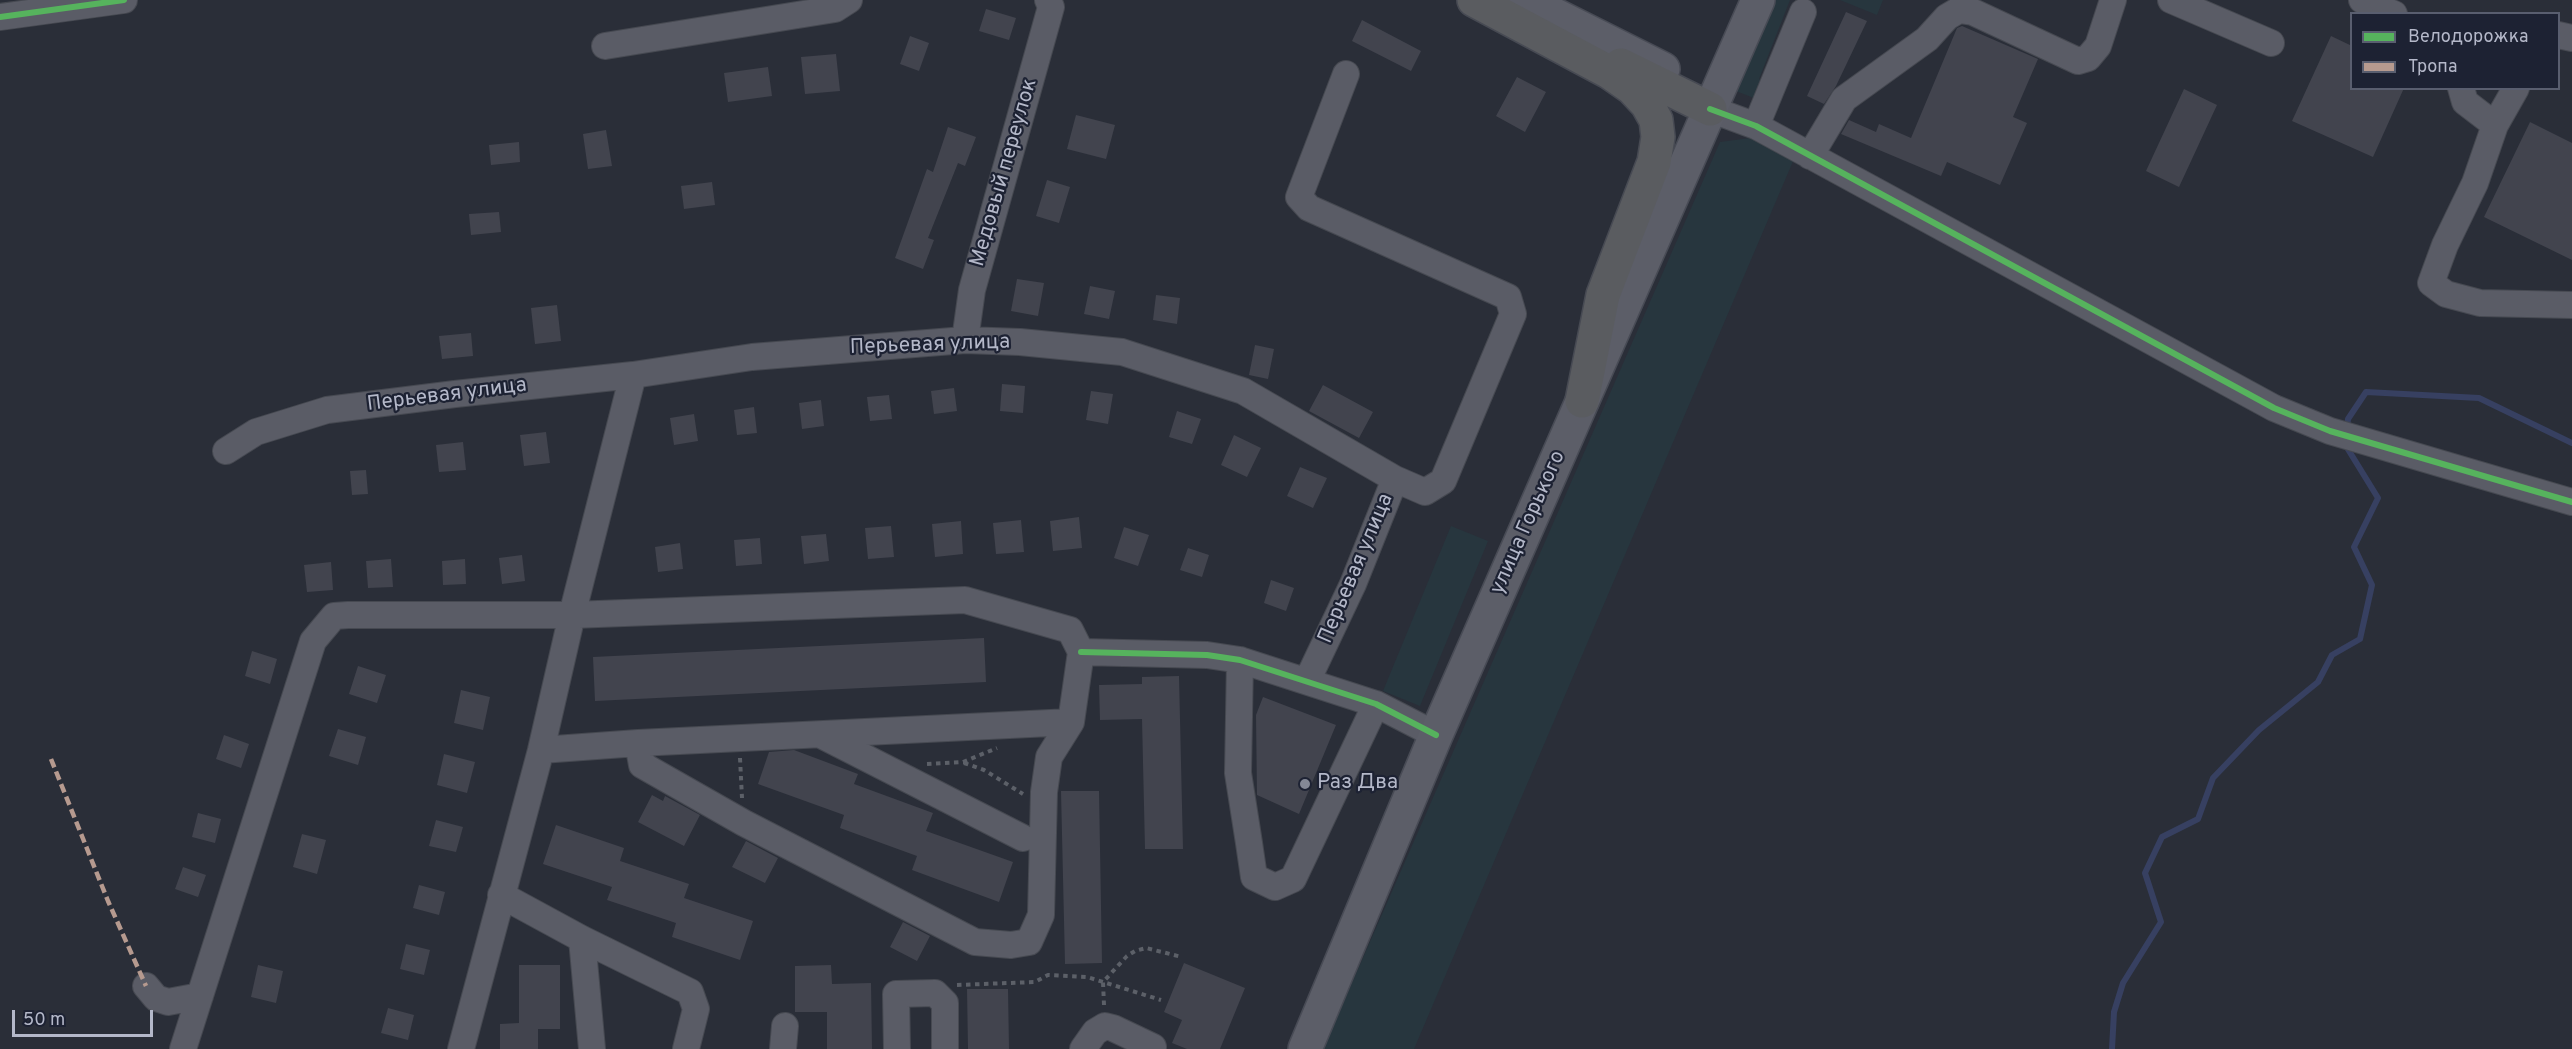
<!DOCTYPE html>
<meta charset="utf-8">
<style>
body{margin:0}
#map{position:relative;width:2572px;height:1049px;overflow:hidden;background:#2a2e38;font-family:Overpass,sans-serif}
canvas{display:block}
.legend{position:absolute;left:2350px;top:12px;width:210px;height:78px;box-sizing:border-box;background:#1d2233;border:2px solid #595e6f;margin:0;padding:8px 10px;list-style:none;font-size:18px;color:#b4b8c9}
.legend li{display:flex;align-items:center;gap:12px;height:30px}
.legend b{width:30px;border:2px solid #595e6f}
.scale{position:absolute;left:12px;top:1010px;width:141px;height:27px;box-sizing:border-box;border:3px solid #b4b8c9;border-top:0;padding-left:8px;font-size:18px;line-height:21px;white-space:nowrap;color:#b4b8c9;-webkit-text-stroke:4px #1d2233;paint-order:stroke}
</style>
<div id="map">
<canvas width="2572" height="1049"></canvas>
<ul class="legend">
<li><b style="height:8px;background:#56b35d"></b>Велодорожка</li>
<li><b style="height:8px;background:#b69a8f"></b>Тропа</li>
</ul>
<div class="scale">50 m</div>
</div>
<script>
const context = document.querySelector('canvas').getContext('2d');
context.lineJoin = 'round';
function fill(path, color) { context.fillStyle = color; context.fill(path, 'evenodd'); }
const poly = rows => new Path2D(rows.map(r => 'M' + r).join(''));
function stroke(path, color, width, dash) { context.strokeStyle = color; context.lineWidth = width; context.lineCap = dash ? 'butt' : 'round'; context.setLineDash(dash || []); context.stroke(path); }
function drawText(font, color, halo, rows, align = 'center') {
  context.font = font + ' Overpass,sans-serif'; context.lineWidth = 4.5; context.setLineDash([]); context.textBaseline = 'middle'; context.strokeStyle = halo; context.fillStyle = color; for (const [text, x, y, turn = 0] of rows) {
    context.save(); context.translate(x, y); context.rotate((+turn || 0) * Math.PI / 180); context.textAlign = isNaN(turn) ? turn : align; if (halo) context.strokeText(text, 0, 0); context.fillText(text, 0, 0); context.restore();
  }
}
fill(poly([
 [1774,0,1790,0,1759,79,1780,89,1759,100,1736,91],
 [1840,0,1883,0,1877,15],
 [1750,138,1794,159,1414,1049,1323,1049,1720,142],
 [1451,526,1488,541,1420,706,1383,691]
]), '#27363e');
stroke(poly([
 [2347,429,2348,419,2366,392,2479,398,2572,443],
 [2112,1049,2114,1012,2123,983,2161,922,2145,873,2162,837,2198,819,2213,778,2259,730,2318,682,2332,655,2360,639,2372,585,2354,547,2378,498,2346,446,2346,442]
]), '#374061', 6);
fill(poly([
 [986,9,1016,18,1009,40,979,31],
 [1846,12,1867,21,1836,86,1824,104,1807,96],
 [1362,20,1421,51,1411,71,1352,41],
 [1962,26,2038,59,2013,117,2027,123,2000,185,1947,162,1941,176,1841,134,1849,120,1876,132,1879,124,1911,138,1957,28],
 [910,36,929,43,919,71,900,64],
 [2331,36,2352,46,2352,88,2404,88,2373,157,2292,121],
 [836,54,840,91,805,94,801,57],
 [768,67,772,96,728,102,724,73],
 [1517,77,1546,92,1525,132,1496,116],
 [2184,89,2217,105,2179,187,2146,171],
 [1076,115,1115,125,1106,159,1067,149],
 [2530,122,2572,143,2572,260,2484,217],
 [948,127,976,137,965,166,958,163,928,238,934,240,923,269,895,258,927,169,933,172],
 [606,130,612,166,588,169,583,134],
 [519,142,520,162,491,165,489,145],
 [1047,180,1070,187,1059,223,1036,216],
 [712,182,715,205,684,209,681,186],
 [499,212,501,232,471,235,469,214],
 [1017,279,1044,283,1038,316,1011,311],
 [1090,286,1115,291,1109,319,1084,314],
 [1156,295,1180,298,1177,324,1153,320],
 [557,305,561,341,535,344,531,308],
 [471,333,473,356,442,359,439,336],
 [1255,345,1274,349,1268,379,1249,375],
 [1002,384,1025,386,1023,413,1000,411],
 [1323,385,1373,412,1359,438,1309,411],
 [954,388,957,411,934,414,931,391],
 [1091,391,1113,394,1108,424,1086,420],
 [889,395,892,419,870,421,867,397],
 [821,400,824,426,802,429,799,403],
 [754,407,757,433,737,435,734,410],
 [1177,411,1201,419,1192,444,1169,437],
 [694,414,698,441,674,445,670,418],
 [546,432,550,463,524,466,520,435],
 [1234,435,1261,448,1247,477,1221,465],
 [463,442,466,470,439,472,436,445],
 [1300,467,1327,478,1313,508,1287,496],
 [366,470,368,494,352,495,350,471],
 [1079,517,1082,548,1053,551,1050,521],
 [1021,520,1024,552,996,554,993,523],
 [961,521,963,554,935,557,932,524],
 [891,526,894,557,868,559,865,528],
 [1124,527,1149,535,1138,566,1114,558],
 [826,534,829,561,804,564,801,536],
 [760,538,762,564,736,566,734,540],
 [680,543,683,569,658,572,655,547],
 [1188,548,1209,555,1202,577,1180,570],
 [522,555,525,581,502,584,499,558],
 [391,559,393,587,368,588,366,561],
 [465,559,466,584,443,585,442,561],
 [331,562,333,590,307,592,304,565],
 [1271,580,1294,588,1286,611,1264,603],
 [984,638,986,682,595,701,593,657],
 [252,651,277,659,270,684,245,676],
 [358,666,386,675,377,703,349,694],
 [1179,676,1183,849,1145,849,1142,719,1100,720,1099,685,1142,684,1142,677],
 [461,690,490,697,483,730,454,723],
 [1263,697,1336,725,1299,814,1257,795,1256,715],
 [338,729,366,737,358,765,329,756],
 [224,735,249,744,241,768,216,759],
 [794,750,858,774,854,784,933,813,926,831,1013,862,999,902,912,870,917,856,840,828,844,815,758,784,769,752],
 [444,754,475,762,467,793,437,785],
 [1061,791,1099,791,1102,963,1065,964],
 [652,795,663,801,665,796,700,815,684,846,638,822],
 [198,813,221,819,215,843,192,837],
 [436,820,463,827,456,852,429,846],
 [556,825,624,848,620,861,689,884,684,898,753,921,740,960,672,937,676,923,607,900,612,887,543,864],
 [302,834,326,840,317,874,293,867],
 [746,841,778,858,765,883,732,867],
 [183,867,206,875,198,897,175,889],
 [419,885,445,892,439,915,413,908],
 [903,922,930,936,917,961,890,947],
 [406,944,430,950,424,975,400,969],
 [1184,963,1245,988,1220,1049,1187,1049,1172,1043,1182,1020,1164,1012],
 [258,965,283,971,276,1003,251,997],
 [519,965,560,965,560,1029,538,1029,538,1049,500,1049,500,1024,519,1023],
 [831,965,832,984,871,983,872,1049,827,1049,827,1012,795,1012,795,966],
 [967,989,1008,989,1009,1049,968,1049],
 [388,1008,414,1015,408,1040,381,1033]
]), '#42444e');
const minor = poly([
 [2171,0,2271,43],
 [2362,0,2394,14],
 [0,17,124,0],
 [2558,35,2572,38],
 [605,46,835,9,849,0],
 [1346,74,1299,197,1309,208,1508,297,1513,314,1443,481,1425,492,1395,479],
 [2461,88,2465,102,2495,125,2475,183,2445,245,2431,283,2446,294,2480,303,2572,305],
 [1710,109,1756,126,2274,408,2330,431,2572,502],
 [2495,125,2516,88],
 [1756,126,1803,12],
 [1810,156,1844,99,1927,39,1947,17,1959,10,1973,12,2078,61,2088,58,2098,46,2113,0],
 [965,340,972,290,1051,7,1048,0],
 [226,451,256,432,327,410,455,394,633,375,752,357,965,340,1020,342,1122,352,1243,391,1395,479,1353,584,1307,681],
 [1081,652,1207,655,1240,660,1376,704,1436,735],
 [1240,660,1238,773,1249,843,1254,877,1275,887,1293,879,1376,704],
 [823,736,1023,838],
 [541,750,638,743,1071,722],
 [501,895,582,939,690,992,696,1009,686,1049],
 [582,939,592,1049],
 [146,986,156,998,168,1002,200,996],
 [183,1049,313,641,334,616,348,615,572,615,633,375],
 [461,1049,541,750,572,615,965,600,1070,630,1081,652,1071,722,1049,757,1044,792,1041,915,1029,942,1011,945,975,942,744,823,642,765,638,743],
 [783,1049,785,1026],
 [897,1049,896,994,935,993,945,1003,945,1049],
 [1083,1049,1095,1032,1105,1026,1113,1028,1153,1047]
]);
const major = poly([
 [1525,0,1663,69],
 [1305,1049,1436,735,1758,0]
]);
const highway = poly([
 [1474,0,1609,72,1632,88,1647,104,1656,120,1658,137,1654,162,1603,295,1582,401],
 [1621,65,1710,109]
]);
stroke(minor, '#464951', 28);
stroke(major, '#484b55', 36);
stroke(highway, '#474a53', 36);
stroke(poly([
 [740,758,742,798],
 [964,763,984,770,1023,794],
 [927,764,963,762,997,748],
 [957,985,1035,982,1048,975,1087,977,1161,1000],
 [1104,1005,1103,982,1127,956,1135,951,1146,948,1182,957]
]), '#5c6068', 4, [4.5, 4.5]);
stroke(minor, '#5a5c66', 26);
stroke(major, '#5c5e68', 33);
stroke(highway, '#5a5c60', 33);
stroke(poly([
 [51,759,108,901,146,986]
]), '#b69a8f', 4.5, [9, 4.5]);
stroke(poly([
 [0,17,124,0],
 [1710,109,1756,126,2274,408,2330,431,2572,502],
 [1081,652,1207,655,1240,660,1376,704,1436,735]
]), '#56b35d', 6);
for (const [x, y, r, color] of [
 [1305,784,6,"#848896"]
]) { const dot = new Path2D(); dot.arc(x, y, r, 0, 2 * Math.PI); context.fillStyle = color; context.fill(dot); stroke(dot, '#1d2233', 2); }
drawText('21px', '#b4b8c9', '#1d2233', [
 ["Медовый переулок",1005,173,-74],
 ["Перьевая улица",930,346,-2],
 ["Перьевая улица",447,396,-7],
 ["улица Горького",1529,523,-66],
 ["Перьевая улица",1357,569,-67]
]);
drawText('21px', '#b4b8c9', '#1d2233', [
 ["Раз Два",1317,784]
], 'left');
</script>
